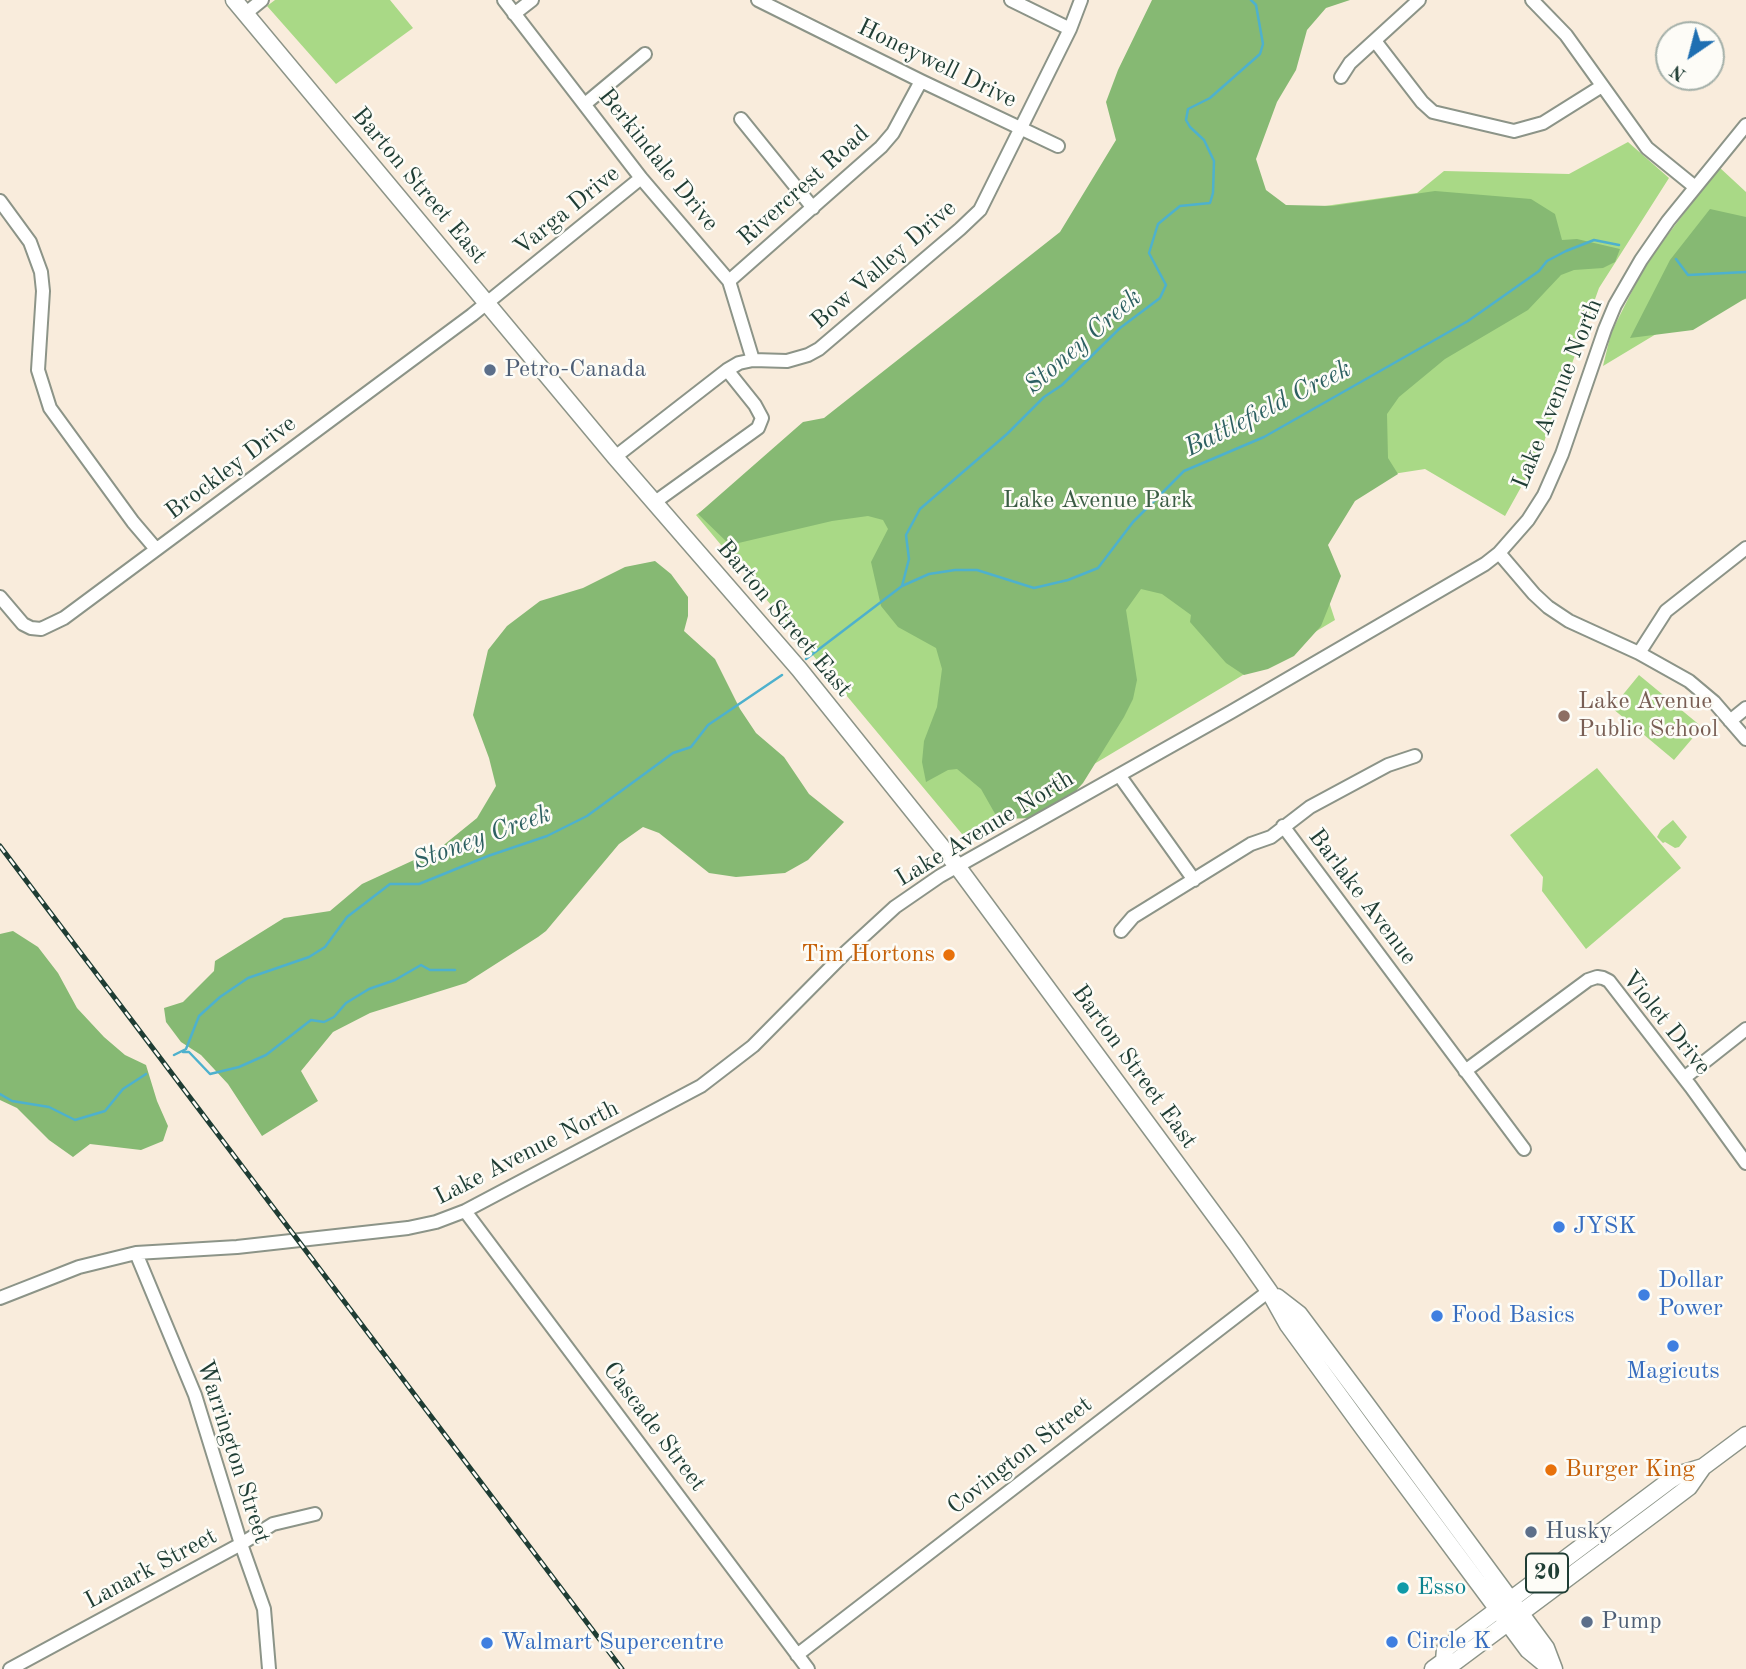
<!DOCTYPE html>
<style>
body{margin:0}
#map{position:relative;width:1746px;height:1669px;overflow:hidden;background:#f9ecdc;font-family:"Old Standard TT",serif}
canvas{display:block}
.north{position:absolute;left:1655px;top:21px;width:70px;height:70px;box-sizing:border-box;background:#fdfcf7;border:2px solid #a4b0a9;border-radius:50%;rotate:215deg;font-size:19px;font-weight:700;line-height:28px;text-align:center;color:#1f3d34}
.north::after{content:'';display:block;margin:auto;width:24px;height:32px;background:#1f6fb2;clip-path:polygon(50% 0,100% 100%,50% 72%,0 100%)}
</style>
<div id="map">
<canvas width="1746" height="1669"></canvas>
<div class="north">N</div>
</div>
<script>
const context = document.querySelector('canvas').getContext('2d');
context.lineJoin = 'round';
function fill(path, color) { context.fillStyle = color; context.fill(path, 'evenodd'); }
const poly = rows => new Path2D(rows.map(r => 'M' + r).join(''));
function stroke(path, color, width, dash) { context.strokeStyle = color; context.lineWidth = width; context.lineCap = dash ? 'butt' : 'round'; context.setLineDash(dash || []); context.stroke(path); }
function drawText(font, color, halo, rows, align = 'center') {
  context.font = font + ' "Old Standard TT",serif'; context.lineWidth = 5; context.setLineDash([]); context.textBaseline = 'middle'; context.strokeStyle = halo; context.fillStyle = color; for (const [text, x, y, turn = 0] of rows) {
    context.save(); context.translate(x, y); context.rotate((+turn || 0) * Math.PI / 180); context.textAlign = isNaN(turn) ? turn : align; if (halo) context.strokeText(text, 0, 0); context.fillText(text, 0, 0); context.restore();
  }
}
fill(poly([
 [275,0,390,0,413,28,336,84,267,6],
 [1255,136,1247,217,1417,193,1444,171,1569,174,1628,142,1669,178,1599,288,1540,453,1505,516,1425,469,1354,480,1315,559,1335,620,967,840,696,515,1047,262],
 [1719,167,1746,192,1746,299,1696,310,1603,366,1611,333,1645,265],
 [1639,675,1702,727,1674,760,1612,708],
 [1597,768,1681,868,1586,949,1542,891,1543,877,1510,835],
 [1673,820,1687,837,1679,847,1675,848,1665,842,1663,843,1657,837,1661,830]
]), '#a9d986');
fill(poly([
 [1152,0,1350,0,1326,8,1307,30,1296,70,1277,102,1256,159,1266,190,1286,205,1332,206,1435,191,1531,199,1555,214,1562,240,1577,239,1620,249,1615,262,1603,268,1574,270,1561,275,1528,310,1445,359,1399,397,1387,414,1388,458,1398,474,1355,501,1328,545,1341,576,1321,626,1294,656,1268,669,1244,675,1226,663,1190,622,1191,615,1162,594,1141,589,1126,610,1137,680,1133,699,1124,717,1083,783,1063,805,1036,818,998,819,981,789,957,769,948,770,926,782,922,762,924,741,937,707,942,669,936,648,898,627,881,606,871,562,888,529,883,520,868,516,832,521,730,545,698,514,803,422,824,418,1060,232,1116,140,1106,102,1118,70],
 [1710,209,1746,217,1746,298,1693,330,1630,338,1670,260],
 [655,561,671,574,688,597,688,616,684,631,715,659,740,709,756,733,784,757,809,794,844,822,808,860,785,873,736,877,709,873,659,833,643,827,619,844,546,931,538,937,466,983,370,1013,333,1032,301,1071,318,1101,262,1136,228,1084,201,1055,181,1042,166,1022,164,1008,183,1002,214,971,215,961,284,918,330,911,362,884,440,848,477,818,496,786,489,758,473,715,488,650,507,626,540,601,583,588,625,567],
 [13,931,38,947,58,973,77,1008,104,1037,125,1055,146,1065,157,1101,168,1126,163,1141,141,1150,90,1144,73,1157,49,1140,17,1108,0,1100,0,934]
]), '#86b973');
stroke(poly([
 [1676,259,1688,275,1746,272],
 [902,586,909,559,906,535,920,509,1007,434,1044,397,1062,385,1120,328,1160,298,1166,285,1149,253,1158,224,1180,206,1210,203,1213,193,1214,161,1204,140,1190,127,1186,120,1188,109,1210,98,1260,54,1263,44,1256,5,1251,0],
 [806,659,902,586,929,574,955,570,977,570,1034,588,1068,580,1098,568,1133,522,1184,471,1264,437,1468,321,1539,271,1547,261,1566,251,1594,240,1619,245],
 [183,1052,189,1052,210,1074,239,1067,266,1055,311,1020,324,1022,334,1017,346,1003,369,989,395,980,421,965,430,970,455,970],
 [174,1055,186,1049,199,1016,220,997,248,978,309,957,325,947,347,917,390,884,419,884,488,856,547,836,587,816,673,753,691,747,708,725,782,675],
 [0,1094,12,1101,49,1107,75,1120,105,1111,123,1089,146,1074]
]), '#4eb1cd', 2.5);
const minor = poly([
 [504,0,641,178,729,281,753,360],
 [758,0,921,81,1058,146],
 [1011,0,1070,29],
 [1532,0,1566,35,1647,148,1695,187],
 [246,13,262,0],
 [514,14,532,0],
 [1375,41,1422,102,1433,112,1514,131,1543,123,1602,86],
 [1341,77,1350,63,1419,0],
 [585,104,645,54],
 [741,119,813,208],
 [0,201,30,242,41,272,43,291,38,370,50,408,133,522,156,549],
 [729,281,881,147,893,133,921,81],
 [615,457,727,370,739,363,753,360,787,361,808,355,819,349,960,229,980,210,1070,29,1081,0],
 [655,502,758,428,762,418,755,405,727,370],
 [1499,553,1534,594,1548,607,1569,621,1639,653,1689,681,1714,702,1746,739],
 [0,597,23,624,31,628,41,629,64,618,472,315,641,178],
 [1639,653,1666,611,1746,548],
 [1730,721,1746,708],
 [1119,775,1194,880],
 [1283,826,1524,1149],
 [1121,931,1133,917,1251,844,1271,837,1310,807,1388,765,1415,756],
 [1465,1071,1588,980,1597,977,1603,978,1609,981,1691,1087,1746,1163],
 [1684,1078,1746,1029],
 [465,1211,808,1669],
 [136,1253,195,1395,241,1544,264,1609,269,1669],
 [0,1298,79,1267,136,1253,237,1247,408,1228,436,1222,465,1211,701,1086,753,1046,845,953,895,907,940,876,1231,712,1485,564,1499,553,1528,520,1544,495,1562,454,1605,329,1615,305,1641,260,1668,221,1746,125],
 [797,1655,1269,1291],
 [10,1669,241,1544,273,1524,315,1514]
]);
const major = poly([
 [234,0,615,457,799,669,957,866,1236,1244,1269,1291,1288,1325,1363,1428,1528,1650,1551,1669],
 [1277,1297,1299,1314,1364,1401,1546,1648,1554,1669],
 [1444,1661,1455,1662,1656,1512,1689,1487,1703,1467],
 [1433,1669,1444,1661,1445,1649,1669,1481,1680,1474,1703,1467,1746,1435]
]);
stroke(minor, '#8c9488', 16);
stroke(major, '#8c9488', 19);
stroke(minor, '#fff', 12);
stroke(major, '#fff', 16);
const rail = poly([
 [0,846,622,1669]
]);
stroke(rail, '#1f3d34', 5);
stroke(rail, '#fdfcf7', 2.5, [8]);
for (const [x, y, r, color] of [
 [490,370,7,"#5c6f8a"],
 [1564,716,7,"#8d6e63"],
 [949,955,7,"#e8710a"],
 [1559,1227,7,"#3f7fe0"],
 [1644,1295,7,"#3f7fe0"],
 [1437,1316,7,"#3f7fe0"],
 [1673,1346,7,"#3f7fe0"],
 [1551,1470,7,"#e8710a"],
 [1531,1532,7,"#5c6f8a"],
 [1403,1588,7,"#0f9aa8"],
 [1587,1622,7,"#5c6f8a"],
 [1392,1642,7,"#3f7fe0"],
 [487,1643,7,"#3f7fe0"]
]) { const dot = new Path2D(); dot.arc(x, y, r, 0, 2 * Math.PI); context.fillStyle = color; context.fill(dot); stroke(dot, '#fdfcf7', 2.5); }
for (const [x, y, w] of [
 [1547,1573,42]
]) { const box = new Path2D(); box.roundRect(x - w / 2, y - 19.5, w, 39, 5); context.fillStyle = '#fdfcf7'; context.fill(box); stroke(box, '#1f3d34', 2); }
drawText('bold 23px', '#1f3d34', null, [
 ["20",1547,1573]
]);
drawText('24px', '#1f3d34', '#fdfcf7', [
 ["Honeywell Drive",937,64,26],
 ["Berkindale Drive",658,160,51],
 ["Barton Street East",419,186,50],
 ["Rivercrest Road",804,186,-42],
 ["Varga Drive",567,211,-39],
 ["Bow Valley Drive",884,265,-41],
 ["Lake Avenue North",1558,394,-68],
 ["Brockley Drive",231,468,-37],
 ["Barton Street East",784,619,50],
 ["Lake Avenue North",985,829,-31],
 ["Barlake Avenue",1362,897,53],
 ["Violet Drive",1666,1023,51],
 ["Barton Street East",1134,1067,54],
 ["Lake Avenue North",527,1153,-27],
 ["Cascade Street",654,1427,53],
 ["Warrington Street",233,1452,72],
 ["Covington Street",1020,1456,-38],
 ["Lanark Street",151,1569,-28]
]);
drawText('24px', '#4e5e75', '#fdfcf7', [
 ["Petro-Canada",504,370],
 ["Husky",1545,1532],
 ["Pump",1601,1622]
], 'left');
drawText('24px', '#3b5c44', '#fdfcf7', [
 ["Lake Avenue Park",1098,501]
]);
drawText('24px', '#785e54', '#fdfcf7', [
 ["Lake Avenue",1578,702],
 ["Public School",1578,730]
], 'left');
drawText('24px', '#c56008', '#fdfcf7', [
 ["Tim Hortons",935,955],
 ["Burger King",1565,1470,"left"]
], 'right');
drawText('24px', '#366cbe', '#fdfcf7', [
 ["JYSK",1573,1227],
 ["Dollar",1658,1281],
 ["Power",1658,1309],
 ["Food Basics",1451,1316],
 ["Magicuts",1673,1372,"center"],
 ["Circle K",1406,1642],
 ["Walmart Supercentre",501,1643]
], 'left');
drawText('24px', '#0d838f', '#fdfcf7', [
 ["Esso",1417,1588]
], 'left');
drawText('italic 26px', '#2d6062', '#fdfcf7', [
 ["Stoney Creek",1083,342,-41],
 ["Battlefield Creek",1268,409,-27],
 ["Stoney Creek",482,838,-20]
]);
</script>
